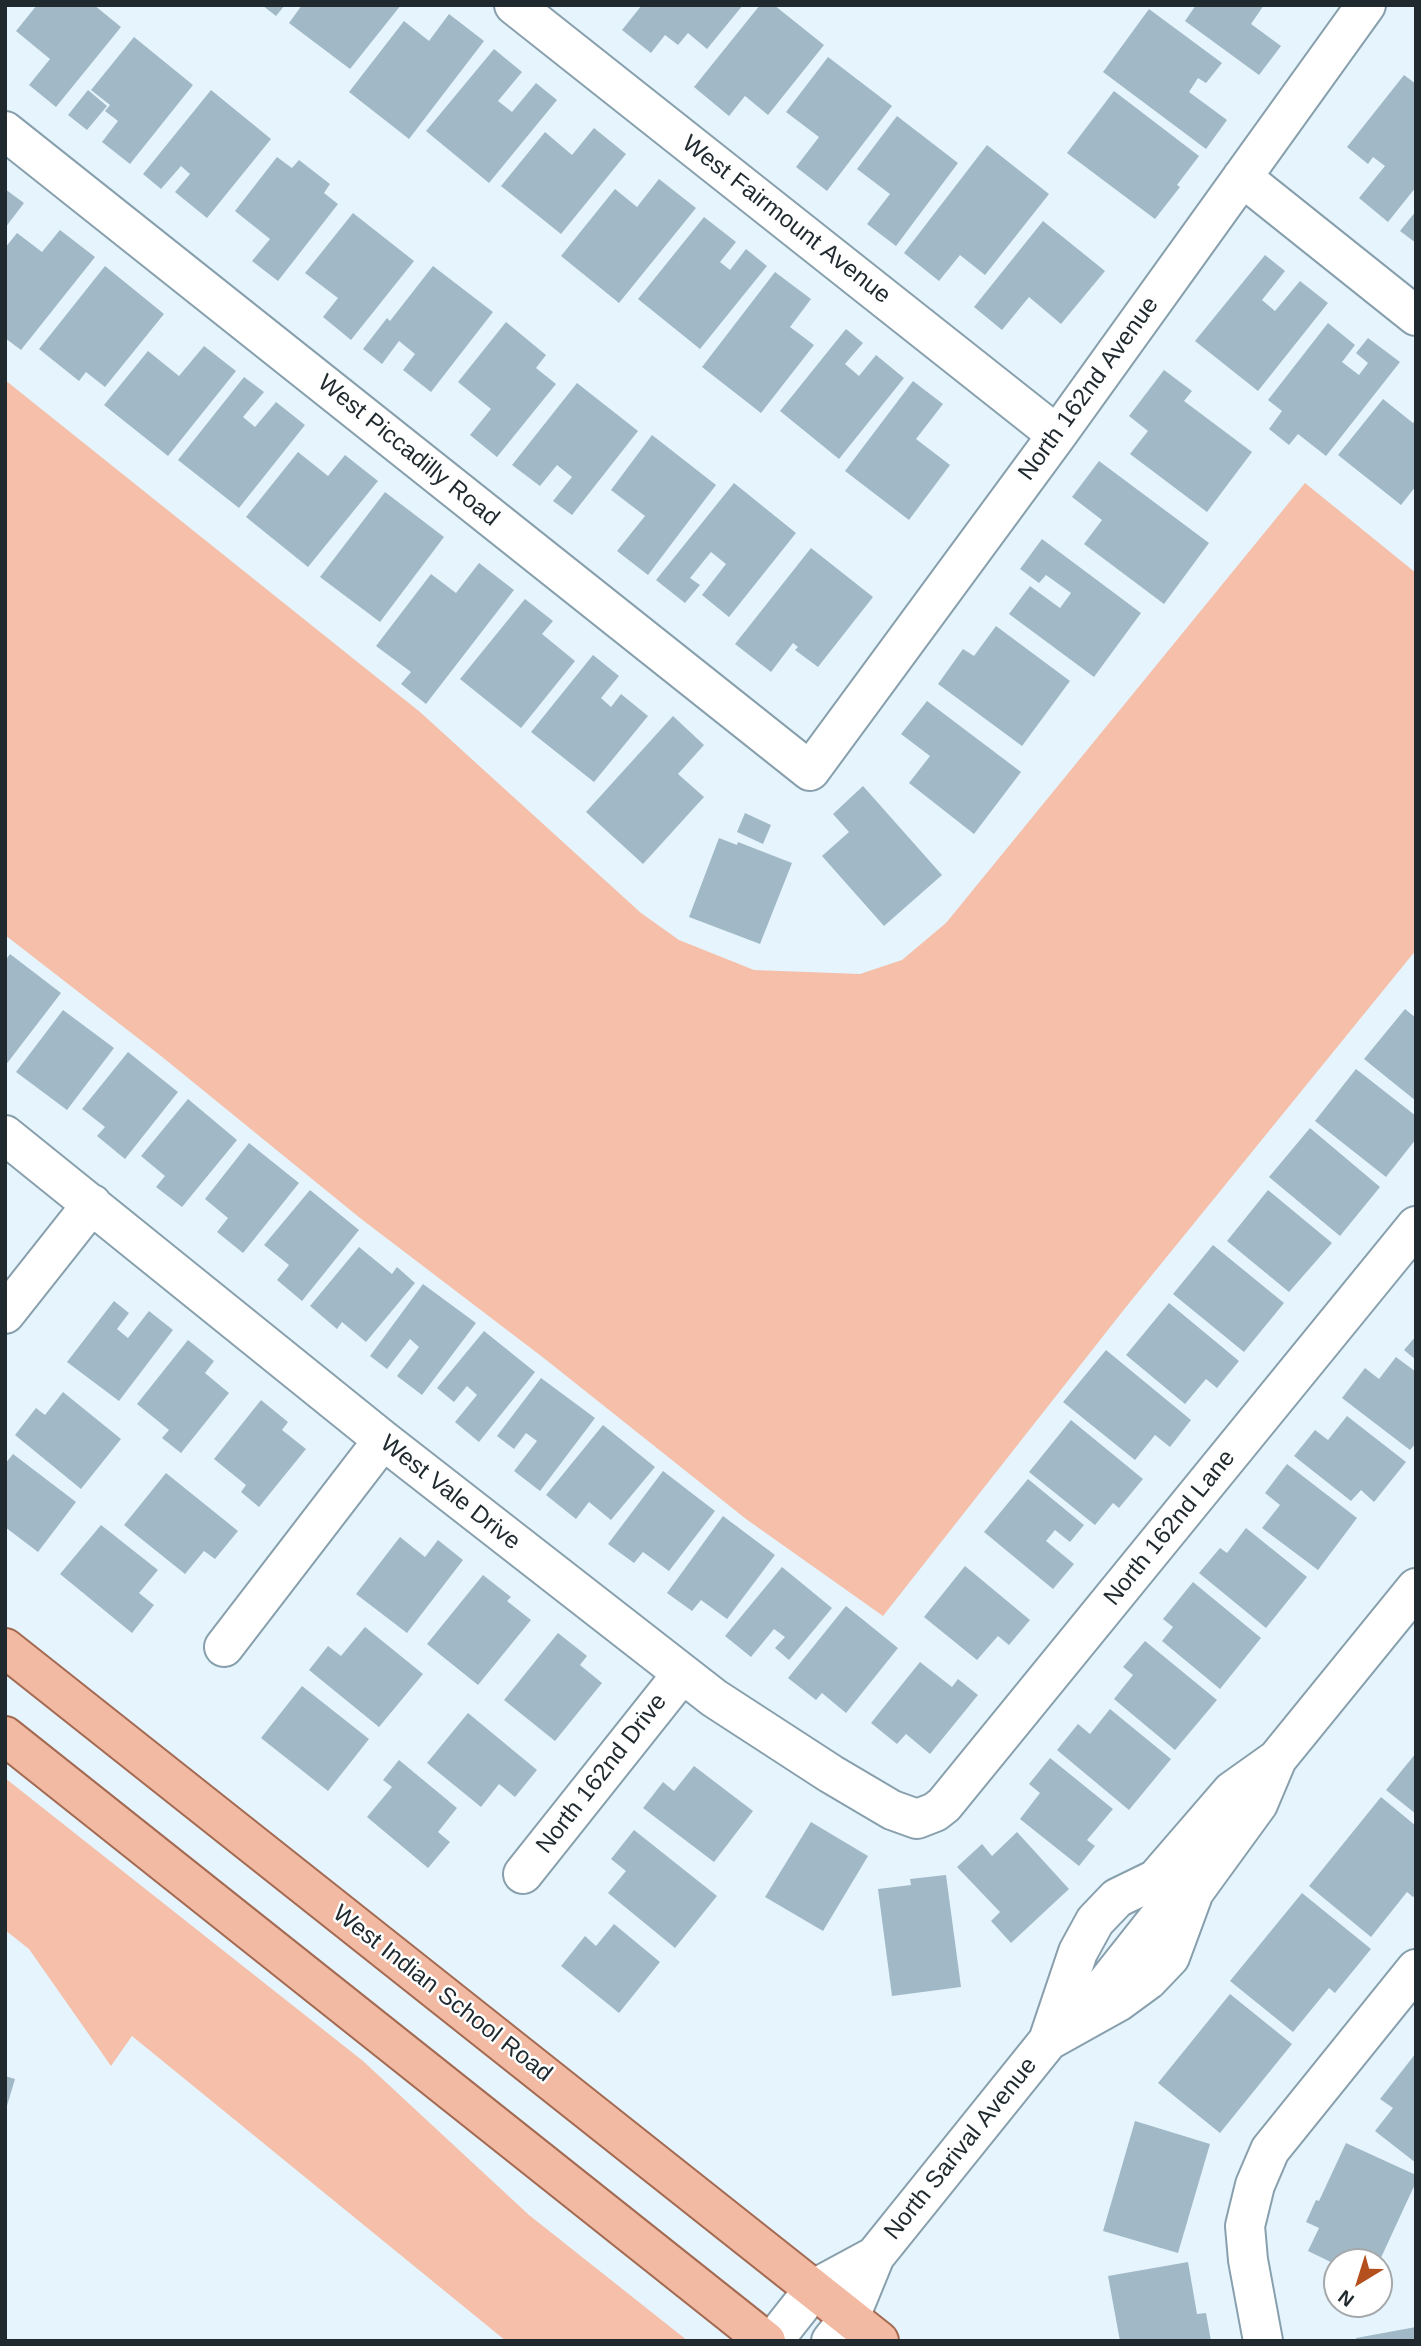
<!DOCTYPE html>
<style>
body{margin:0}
#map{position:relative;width:1421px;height:2346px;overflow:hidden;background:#e5f4fd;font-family:Arial,sans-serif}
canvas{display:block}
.frame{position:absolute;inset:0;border:7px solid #1f292e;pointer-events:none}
.north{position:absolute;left:1323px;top:2248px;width:70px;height:70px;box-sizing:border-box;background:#fff;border:2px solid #a5a9ab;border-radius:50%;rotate:218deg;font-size:19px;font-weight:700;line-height:28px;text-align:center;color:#1f292e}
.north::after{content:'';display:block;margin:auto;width:24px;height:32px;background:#b44f1e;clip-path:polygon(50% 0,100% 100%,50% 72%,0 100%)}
</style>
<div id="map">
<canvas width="1421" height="2346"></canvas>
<div class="frame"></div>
<div class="north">N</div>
</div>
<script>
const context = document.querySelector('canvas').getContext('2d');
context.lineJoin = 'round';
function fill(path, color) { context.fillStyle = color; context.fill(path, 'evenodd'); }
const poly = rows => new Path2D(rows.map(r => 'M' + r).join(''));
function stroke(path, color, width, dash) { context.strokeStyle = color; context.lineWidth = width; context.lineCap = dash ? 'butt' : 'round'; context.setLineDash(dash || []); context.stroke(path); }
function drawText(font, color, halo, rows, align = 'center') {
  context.font = font + ' Arial,sans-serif'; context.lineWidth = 5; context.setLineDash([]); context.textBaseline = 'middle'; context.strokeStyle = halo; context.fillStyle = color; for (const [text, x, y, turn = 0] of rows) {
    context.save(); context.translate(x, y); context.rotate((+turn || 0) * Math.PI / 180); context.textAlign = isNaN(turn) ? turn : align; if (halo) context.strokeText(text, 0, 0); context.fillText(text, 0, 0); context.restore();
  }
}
fill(poly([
 [5,380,420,712,641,913,679,940,754,970,860,974,902,960,946,923,1305,483,1416,573,1416,950,1126,1307,883,1616,746,1519,545,1359,360,1218,161,1056,5,935],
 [5,1778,363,2061,529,2215,688,2341,506,2341,132,2036,111,2066,29,1949,5,1930]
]), '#f5bfa9');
fill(poly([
 [37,5,94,5,121,27,56,107,29,85,50,59,16,31],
 [262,5,285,5,276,16],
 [302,5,401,5,350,69,289,23],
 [642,5,743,5,707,49,688,33,678,45,665,35,651,53,622,30],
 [760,5,774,5,824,45,768,115,745,96,729,116,694,87],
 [1196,5,1264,5,1251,24,1281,46,1259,75,1185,21],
 [1149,9,1222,63,1206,83,1198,78,1189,92,1227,120,1206,149,1103,72],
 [449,14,484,41,409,139,349,92,404,21,429,41],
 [134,37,193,85,130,164,102,142,118,121,105,111,110,105,91,90],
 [494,49,522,72,498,101,512,112,536,83,557,100,489,183,426,131],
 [828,57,892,106,827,191,796,167,819,137,786,112],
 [1404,75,1416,84,1416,187,1388,222,1359,198,1385,166,1373,157,1368,164,1347,147],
 [88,90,107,106,87,130,68,115],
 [211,90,271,139,207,218,175,192,190,174,181,166,161,189,143,174],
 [1114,91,1199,156,1177,185,1180,187,1155,219,1067,153],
 [897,116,958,163,896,246,867,224,890,194,857,169],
 [594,128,626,154,561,234,501,186,545,132,572,155],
 [987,145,1049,194,985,275,960,255,939,281,904,253],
 [277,157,292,168,299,160,330,184,324,193,338,204,278,281,252,261,270,239,235,211],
 [659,179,696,208,619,303,561,256,615,189,637,207],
 [5,189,24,203,5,228],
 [1416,211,1416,243,1400,231],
 [353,213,414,261,351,340,323,317,338,298,305,273],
 [704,217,736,242,720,262,730,270,746,249,767,266,700,349,638,299],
 [1043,221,1105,271,1061,324,1029,297,1002,330,974,307],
 [60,230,95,257,21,350,5,338,5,248,17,233,42,252],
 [1265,255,1285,271,1262,300,1275,311,1300,281,1328,303,1258,391,1195,341],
 [105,266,164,314,105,387,86,372,79,381,39,349],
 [433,266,493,312,431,392,403,370,415,354,399,341,382,364,363,349,387,318,390,321],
 [775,272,811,299,790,327,814,345,761,413,702,367],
 [506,322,546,355,536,368,556,384,497,457,470,435,491,409,458,382],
 [1328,323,1355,345,1342,362,1359,375,1368,363,1356,353,1368,338,1400,362,1326,456,1298,434,1289,445,1269,429,1282,411,1268,400],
 [846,329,863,343,845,364,859,376,876,355,904,378,839,459,780,411],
 [204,346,236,371,168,456,104,405,148,351,179,376],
 [1164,370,1192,391,1184,401,1252,452,1207,512,1130,454,1148,431,1129,416],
 [244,377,264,392,243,417,255,427,276,402,305,425,239,508,178,460],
 [913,381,943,404,916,439,950,465,909,520,845,471],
 [577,383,638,431,572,515,553,501,572,477,557,465,540,486,512,465],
 [1383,399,1413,423,1416,419,1416,486,1401,505,1338,455],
 [652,435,716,485,648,575,617,551,645,516,611,490],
 [298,452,328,476,345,455,378,481,308,567,246,517],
 [1099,461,1209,543,1164,604,1084,544,1102,520,1072,497],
 [734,483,796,533,729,617,702,595,726,564,711,552,690,578,700,585,685,603,656,580],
 [385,492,444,537,380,622,320,577],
 [1042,539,1141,613,1094,677,1009,614,1030,586,1060,608,1071,593,1046,575,1039,583,1020,569],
 [811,548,873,597,818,667,795,650,798,647,793,643,771,672,735,644],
 [479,563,514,590,426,704,401,684,411,672,376,646,431,574,456,593],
 [525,599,553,621,542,634,575,661,521,728,460,679],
 [996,626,1070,681,1022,746,938,684,963,649,974,656],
 [593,655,619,676,601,698,611,707,621,694,648,716,594,782,531,732],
 [927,701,1021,772,974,834,909,783,930,756,901,734],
 [673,716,704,745,678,774,704,797,643,864,586,812],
 [863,786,942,875,884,926,822,856,849,832,833,814],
 [745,813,771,825,763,844,737,832],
 [719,838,737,845,738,842,792,863,760,944,689,917],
 [10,954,61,993,5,1066,5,961],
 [1405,1009,1416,1018,1416,1101,1364,1059],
 [63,1010,114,1048,67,1110,16,1072],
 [128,1052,178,1092,125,1159,97,1136,105,1127,82,1109],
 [1356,1069,1416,1116,1416,1139,1386,1177,1315,1121],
 [188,1099,237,1140,182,1207,156,1187,165,1176,141,1156],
 [1310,1128,1380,1187,1340,1236,1269,1177],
 [249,1143,299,1183,243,1253,217,1232,228,1218,205,1199],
 [310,1190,359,1230,302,1301,277,1280,289,1265,264,1245],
 [1268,1190,1332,1243,1289,1292,1227,1241],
 [1213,1245,1284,1303,1244,1352,1173,1294],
 [359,1247,392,1274,397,1267,415,1283,366,1342,342,1322,337,1329,310,1306],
 [423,1284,476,1323,422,1395,397,1376,419,1347,410,1339,387,1369,370,1356],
 [114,1301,129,1313,117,1329,128,1338,149,1311,173,1330,119,1401,67,1362],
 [1169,1303,1239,1361,1217,1388,1206,1379,1185,1404,1126,1355],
 [484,1331,535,1372,479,1442,455,1422,477,1395,467,1386,454,1402,437,1388],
 [1416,1336,1416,1360,1404,1350],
 [188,1340,214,1361,205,1373,229,1393,181,1453,162,1438,169,1430,137,1404],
 [1106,1350,1191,1420,1170,1447,1155,1435,1135,1460,1063,1402],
 [1396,1357,1416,1372,1416,1443,1410,1450,1342,1398,1365,1368,1379,1379],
 [541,1378,595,1418,540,1491,514,1471,537,1441,526,1433,514,1449,497,1436],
 [63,1392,121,1439,81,1489,15,1435,36,1408,45,1415],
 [261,1400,288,1422,282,1430,306,1449,259,1507,241,1492,246,1485,214,1459],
 [1347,1416,1406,1462,1374,1502,1361,1490,1351,1501,1294,1456,1315,1430,1328,1440],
 [1071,1420,1143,1479,1119,1508,1113,1503,1095,1525,1029,1472],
 [603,1425,655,1467,611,1520,589,1502,576,1519,546,1495],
 [13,1454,76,1502,38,1552,5,1527,5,1464],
 [1287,1464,1357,1518,1318,1570,1262,1528,1280,1505,1265,1493],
 [663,1471,715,1511,669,1571,643,1552,634,1563,608,1544],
 [166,1473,238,1531,215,1559,204,1551,185,1574,124,1525],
 [1028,1479,1084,1525,1070,1542,1055,1530,1046,1541,1074,1564,1053,1589,984,1532],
 [723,1516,775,1555,727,1619,701,1600,692,1611,667,1593],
 [101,1525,158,1570,139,1593,154,1605,132,1633,60,1574],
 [1246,1528,1307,1577,1266,1628,1199,1573,1220,1548,1227,1553],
 [400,1537,425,1557,438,1540,463,1560,407,1633,356,1594],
 [965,1566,1030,1620,1009,1645,998,1636,977,1660,924,1617],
 [782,1567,832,1608,789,1660,775,1648,785,1637,774,1629,751,1657,725,1636],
 [483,1575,511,1597,507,1601,531,1620,478,1685,427,1644],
 [1193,1582,1261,1638,1220,1689,1162,1641,1173,1627,1163,1619],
 [846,1606,898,1648,846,1713,822,1693,816,1700,788,1678],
 [365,1627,423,1674,379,1727,309,1670,328,1646,341,1656],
 [558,1633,587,1656,580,1665,602,1683,555,1741,504,1700],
 [1145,1641,1217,1700,1175,1750,1114,1699,1133,1675,1123,1667],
 [920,1662,952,1687,958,1679,978,1695,930,1754,906,1734,897,1744,871,1723],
 [302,1686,369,1739,328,1791,261,1738],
 [1110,1709,1171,1759,1129,1810,1057,1750,1078,1724,1090,1734],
 [468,1713,537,1770,515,1797,499,1784,481,1807,427,1763],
 [1416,1753,1416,1814,1386,1790],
 [1050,1758,1113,1809,1087,1840,1095,1846,1079,1866,1020,1819,1040,1793,1029,1784],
 [399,1760,457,1808,438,1832,450,1842,428,1868,367,1817,392,1787,383,1780],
 [694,1766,753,1811,714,1862,643,1808,663,1782,674,1791],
 [1381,1797,1416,1826,1416,1894,1413,1897,1407,1892,1371,1937,1309,1886],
 [811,1822,868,1856,823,1931,765,1897],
 [634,1830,717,1896,675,1948,608,1893,626,1871,611,1859],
 [1017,1832,1069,1889,1011,1943,991,1921,1000,1912,957,1867,982,1844,992,1856],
 [946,1875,961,1987,892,1996,878,1889,911,1885,910,1879],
 [1302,1893,1371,1949,1335,1993,1329,1988,1293,2032,1230,1981],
 [614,1924,660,1962,619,2013,561,1966,585,1936,596,1946],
 [1230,1994,1292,2044,1220,2133,1158,2083],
 [1416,2053,1416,2163,1375,2131,1393,2108,1380,2099],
 [5,2076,15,2079,6,2109,5,2109],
 [1135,2121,1210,2144,1178,2253,1103,2231],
 [1346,2143,1416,2175,1416,2182,1379,2262,1337,2262,1337,2265,1308,2251,1319,2228,1306,2222,1316,2200,1319,2201],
 [1188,2262,1197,2314,1206,2313,1211,2341,1120,2341,1108,2276],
 [1416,2327,1416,2341,1357,2341,1356,2338]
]), '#a1b9c7');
const minor = poly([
 [514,5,1057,435],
 [5,131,810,771,1057,435,1366,5],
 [1242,177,1416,316],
 [5,1135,383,1440,714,1698,831,1774,892,1810,917,1819,935,1812,944,1805,1416,1226],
 [5,1314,92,1204],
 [224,1647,383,1440],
 [523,1874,682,1674],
 [1087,2008,1167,1907,1194,1892],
 [1048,2041,1078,1952,1095,1921,1117,1898,1156,1879,1232,1791,1277,1759,1416,1588],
 [773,2341,814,2289,875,2256],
 [831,2341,850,2317,875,2256,1048,2041,1118,2002,1148,1980,1170,1957,1194,1892,1258,1804,1277,1759],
 [1263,2341,1248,2260,1245,2226,1255,2185,1270,2150,1416,1969]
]);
const major = poly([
 [5,1648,879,2341],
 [5,1736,766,2341]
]);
stroke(minor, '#88a0ad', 42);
stroke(major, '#a36951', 42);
stroke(minor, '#fff', 38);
stroke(major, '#f2baa2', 38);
drawText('24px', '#1f292e', '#fff', [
 ["West Fairmount Avenue",786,220,38],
 ["North 162nd Avenue",1089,389,-54],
 ["West Piccadilly Road",408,451,39],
 ["West Vale Drive",450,1493,38],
 ["North 162nd Lane",1170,1528,-51],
 ["North 162nd Drive",602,1774,-52],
 ["West Indian School Road",442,1994,38],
 ["North Sarival Avenue",961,2149,-51]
]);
</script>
